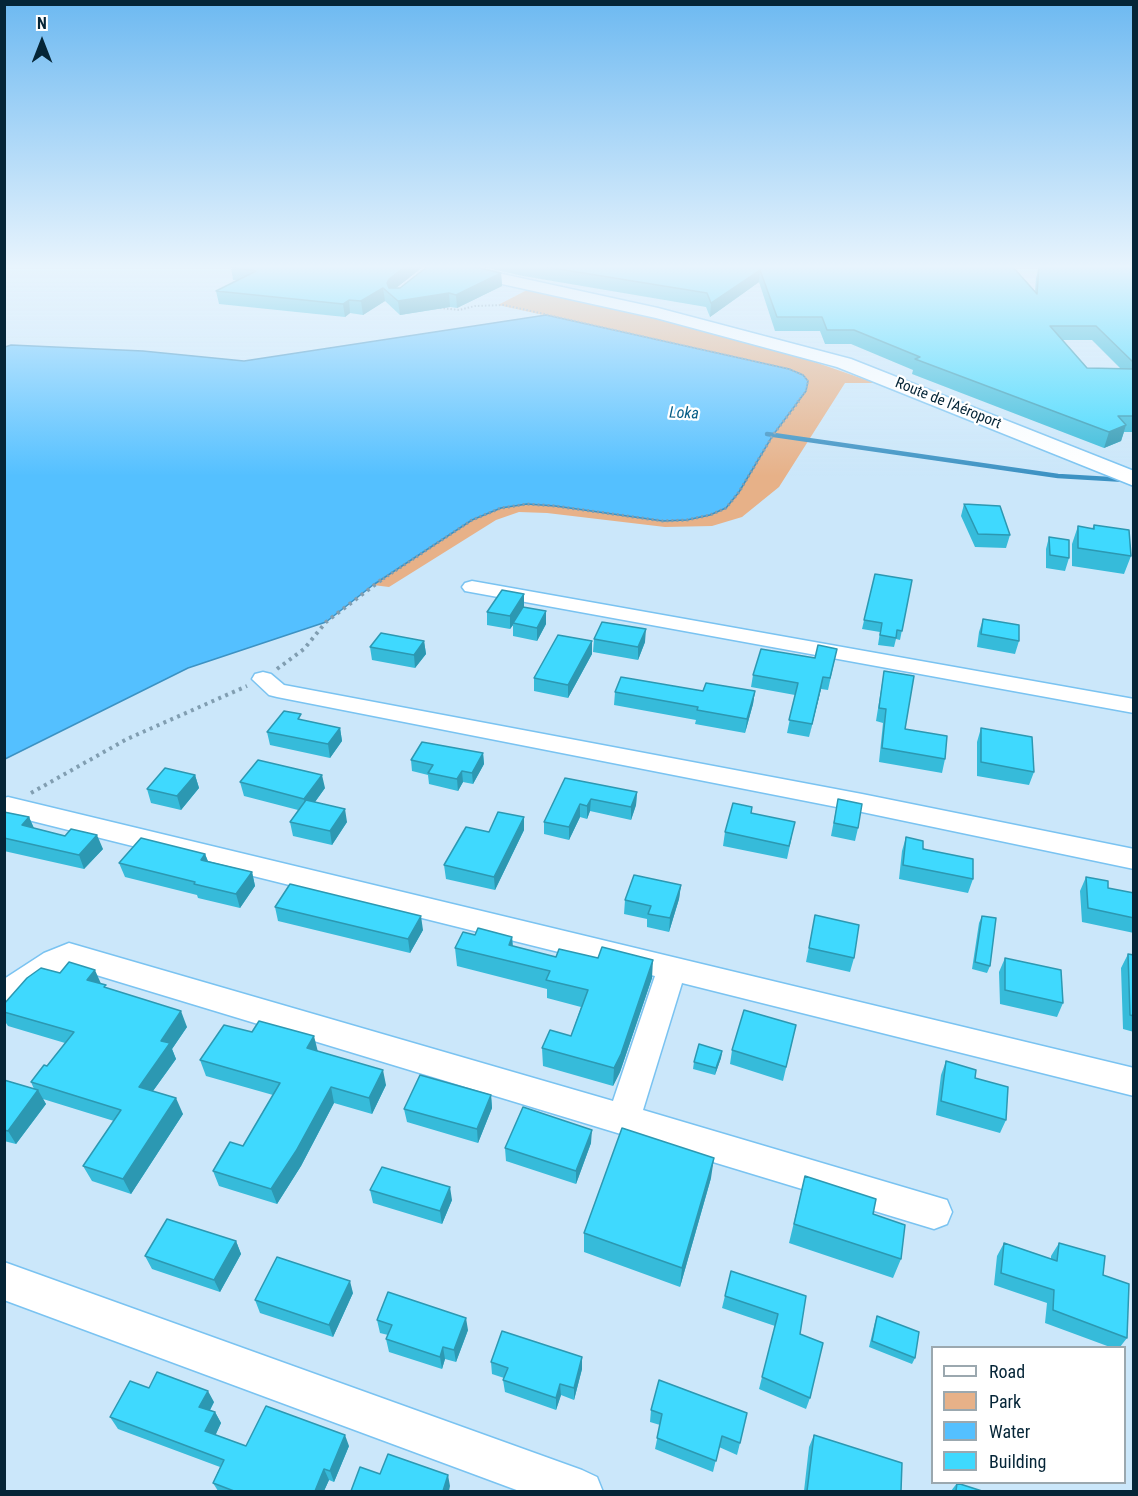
<!DOCTYPE html>
<meta charset="utf-8">
<style>
body{margin:0}
#map{position:relative;width:1138px;height:1496px;overflow:hidden;background:#cbe7fa;font-family:"Roboto Condensed",sans-serif}
canvas{display:block}
.frame{position:absolute;inset:0;border:6px solid #052537;pointer-events:none}
.legend{position:absolute;left:931px;top:1346px;width:195px;height:138px;box-sizing:border-box;background:#fff;border:2px solid #9ba8af;margin:0;padding:8px 10px;list-style:none;font-size:18px;color:#052537}
.legend li{display:flex;align-items:center;gap:12px;height:30px}
.legend b{width:30px;border:2px solid #9ba8af}
.north{position:absolute;left:12px;top:12px;width:60px;height:60px;-webkit-text-stroke:4px #fff;paint-order:stroke;rotate:0deg;font-size:16px;font-weight:700;line-height:24px;text-align:center;color:#052537}
.north::after{content:'';display:block;margin:auto;width:21px;height:27px;background:#052537;clip-path:polygon(50% 0,100% 100%,50% 72%,0 100%)}
</style>
<div id="map">
<canvas width="1138" height="1496"></canvas>
<div class="frame"></div>
<ul class="legend">
<li><b style="height:8px;background:#fff"></b>Road</li>
<li><b style="height:16px;background:#e7b188"></b>Park</li>
<li><b style="height:16px;background:#54c0ff"></b>Water</li>
<li><b style="height:16px;background:#3fd9fe"></b>Building</li>
</ul>
<div class="north">N</div>
</div>
<script>
const context = document.querySelector('canvas').getContext('2d');
context.lineJoin = 'round';
function fill(path, color) { context.fillStyle = color; context.fill(path, 'evenodd'); }
const poly = rows => new Path2D(rows.map(r => 'M' + r).join(''));
function stroke(path, color, width, dash) { context.strokeStyle = color; context.lineWidth = width; context.lineCap = dash ? 'butt' : 'round'; context.setLineDash(dash || []); context.stroke(path); }
function drawText(font, color, halo, rows, align = 'center') {
  context.font = font + ' "Roboto Condensed",sans-serif'; context.lineWidth = 4.5; context.setLineDash([]); context.textBaseline = 'middle'; context.strokeStyle = halo; context.fillStyle = color; for (const [text, x, y, turn = 0] of rows) {
    context.save(); context.translate(x, y); context.rotate((+turn || 0) * Math.PI / 180); context.textAlign = isNaN(turn) ? turn : align; if (halo) context.strokeText(text, 0, 0); context.fillText(text, 0, 0); context.restore();
  }
}
fill(poly([
 [529,289,737,338,789,353,875,383,845,383,779,487,742,517,712,526,665,527,547,513,519,512,496,520,389,587,373,585,472,520,501,508,527,504,555,506,663,521,687,520,710,515,739,492,773,435,789,369,498,305]
]), '#e7b188');
const water = poly([
 [546,315,789,369,803,375,808,381,806,391,773,435,739,492,726,508,710,515,687,520,663,521,555,506,527,504,501,508,472,520,373,585,326,622,188,668,5,759,5,347,11,345,143,351,244,361,546,315]
]);
fill(water, '#54c0ff');
stroke(water, '#3c92c3', 1.5);
stroke(poly([
 [767,434,1058,476,1126,480]
]), '#3c92c3', 4.5);
const minor = poly([
 [1104,266,1134,266,1134,272,1110,269,1104,266],
 [472,581,1134,699,1134,713,465,591,462,587,465,583,472,581],
 [263,672,271,674,284,685,862,794,1134,849,1134,869,862,812,277,697,269,695,252,679,255,674,263,672],
 [8,797,1134,1068,1134,1096,682,983,643,1110,947,1200,952,1212,947,1224,934,1229,70,967,15,1004,4,1007,4,979,44,953,69,943,613,1101,655,976,8,815,4,814,4,798,8,797],
 [4,1262,582,1470,597,1477,603,1492,522,1492,4,1300,4,1262]
]);
const secondary = poly([
 [435,266,466,266,658,308,851,359,1134,471,1134,486,837,367,656,318,443,271,435,266]
]);
stroke(minor, '#7ac3f1', 3);
stroke(secondary, '#7ac3f1', 3);
stroke(poly([
 [440,308,459,310,475,306,504,305,789,369,803,375,808,381,806,391,797,402]
]), '#819eb1', 2, [1.5, 2]);
stroke(poly([
 [383,579,472,520,501,508,527,504,555,506,663,521,687,520,710,515,726,508,739,492,773,435,799,401]
]), '#819eb1', 3, [2, 3]);
stroke(poly([
 [277,669,304,649,326,622,385,577],
 [31,793,127,739,247,686]
]), '#819eb1', 4, [3, 4.5]);
fill(minor, '#fff');
fill(secondary, '#fff');
fill(poly([
 [232,266,424,266,396,288,400,288,501,273,502,286,457,308,450,307,400,315,385,301,363,315,350,313,345,317,219,304,216,291,237,280,233,280,231,267],
 [478,266,1012,266,1035,291,1036,278,1039,266,1134,266,1134,432,1124,432,1121,441,1104,448,912,374,913,370,851,344,825,344,820,331,775,331,759,282,710,317,706,307,523,276],
 [1062,340,1092,340,1120,368,1087,368],
 [964,504,1010,535,1006,548,975,547,961,516],
 [1094,525,1131,556,1124,574,1072,566,1072,544,1078,526,1092,529],
 [1049,537,1069,558,1065,571,1046,568,1046,549],
 [875,574,912,580,900,640,896,639,894,647,878,645,880,632,862,629],
 [524,607,546,624,537,641,513,636,513,625,510,629,487,625,487,612],
 [983,619,1019,641,1015,654,977,647,979,632],
 [594,639,645,642,638,660,593,652],
 [424,641,426,654,415,668,372,660,370,647],
 [592,641,592,654,568,698,534,691,534,678],
 [837,649,828,690,821,689,809,737,787,733,795,695,751,687,753,675,815,658],
 [884,671,905,729,945,759,942,773,879,762,883,723,876,721],
 [755,691,753,704,745,733,695,724,696,720,614,705,615,692],
 [303,720,340,728,342,741,330,758,270,745,267,732],
 [981,728,1034,772,1029,785,977,776,977,742],
 [483,753,484,764,473,784,463,782,458,791,429,784,428,775,412,771,411,760],
 [195,775,199,788,181,810,151,803,147,789],
 [565,778,637,792,636,805,631,820,590,811,587,819,580,817,569,840,544,834,544,822],
 [240,782,325,788,315,802,347,822,332,845,293,836,290,822,298,810,244,796],
 [838,799,858,828,855,841,831,836],
 [752,807,751,813,792,836,787,859,723,846,725,832],
 [4,812,29,817,34,828,65,836,103,849,84,869,4,851],
 [524,830,495,890,446,879,444,865,489,832],
 [906,837,973,879,968,893,899,879,902,851],
 [205,854,208,861,252,872,255,886,240,908,198,898,197,895,125,877,119,863],
 [1086,877,1108,888,1134,893,1134,933,1082,922,1080,891],
 [681,885,679,899,669,932,647,927,647,919,624,914,625,900],
 [275,907,423,930,410,953,278,921],
 [815,916,854,958,850,972,806,962],
 [982,916,990,966,987,973,972,969,979,923],
 [475,935,512,937,513,946,556,957,652,978,620,1072,613,1086,543,1066,542,1048,571,1036,581,1007,547,998,547,989,457,966,455,948],
 [1128,954,1134,955,1134,1032,1123,1029,1121,968],
 [1005,958,1063,1003,1057,1017,1000,1004,999,972],
 [60,973,101,984,107,988,187,1027,172,1049,176,1059,153,1091,183,1114,131,1194,92,1181,83,1166,114,1121,43,1099,46,1104,16,1144,4,1141,4,1080,34,1089,31,1082,47,1066,65,1043,8,1026,4,1020,4,1004],
 [796,1025,783,1081,730,1064,732,1050],
 [317,1051,386,1085,372,1114,334,1103,301,1166,277,1204,219,1186,213,1171,243,1146,273,1095,206,1076,200,1060],
 [722,1051,721,1058,715,1075,693,1069,694,1062],
 [946,1061,975,1078,1006,1120,1000,1133,936,1115,941,1075],
 [491,1095,492,1108,478,1143,407,1122,404,1109],
 [591,1143,576,1184,506,1161,505,1148],
 [805,1176,873,1214,901,1259,893,1278,789,1243],
 [711,1178,680,1287,584,1252,584,1233],
 [370,1190,452,1200,442,1224,373,1203],
 [236,1241,241,1254,220,1292,152,1269,145,1256],
 [1004,1243,1051,1259,1051,1256,1059,1243,1103,1275,1127,1338,1120,1347,1110,1347,1045,1323,1047,1303,994,1285,997,1256],
 [731,1271,800,1334,810,1398,806,1409,759,1389,775,1326,722,1308],
 [353,1293,333,1337,260,1313,255,1300],
 [877,1316,915,1358,912,1364,869,1347,875,1322],
 [377,1320,468,1330,456,1362,445,1359,442,1369,389,1352,386,1339,388,1335,380,1333],
 [582,1357,582,1369,574,1400,561,1395,556,1410,505,1392,503,1380,504,1378,492,1374,491,1362],
 [149,1388,214,1402,210,1410,215,1412,221,1423,215,1435,246,1446,349,1446,334,1482,329,1480,324,1491,218,1491,213,1483,220,1467,118,1429,110,1417],
 [651,1410,740,1443,737,1455,719,1447,713,1472,655,1449,660,1425,650,1422],
 [814,1435,901,1491,804,1491,809,1447],
 [957,1483,982,1491,951,1491]
]), '#36bbda');
fill(poly([
 [406,266,424,266,391,292,387,283,389,279],
 [760,270,759,282,710,317,711,303],
 [501,273,502,286,457,308,456,295],
 [383,288,385,301,363,315,361,301],
 [449,293,450,307,400,315,398,301],
 [349,300,350,313,345,317,343,304],
 [1126,425,1121,441,1104,448,1109,432],
 [524,594,524,607,514,624,513,623,513,625,510,629,510,616],
 [546,611,546,624,537,641,537,628],
 [646,629,645,642,638,660,638,647],
 [424,641,426,654,415,668,414,655],
 [592,641,592,654,568,698,568,685],
 [823,677,821,689,809,737,812,724],
 [755,691,753,704,745,733,747,719],
 [340,728,342,741,330,758,328,744],
 [483,753,484,764,473,784,472,773],
 [462,771,463,782,458,791,457,779],
 [195,775,199,788,181,810,177,796],
 [322,775,325,788,307,813,304,799],
 [637,792,636,805,631,820,631,807],
 [591,799,590,811,587,819,587,806],
 [580,804,580,817,569,840,569,827],
 [345,809,347,822,332,845,330,831],
 [29,817,35,831,22,825],
 [524,817,524,830,495,890,494,877],
 [97,835,103,849,84,869,79,855],
 [205,854,210,867,201,860],
 [252,872,255,886,240,908,236,894],
 [681,885,679,899,669,932,670,918],
 [421,916,423,930,410,953,408,939],
 [512,937,513,955,510,963,509,945],
 [653,960,652,978,620,1072,613,1086,614,1068],
 [95,970,102,986,87,980],
 [181,1011,187,1027,172,1049,176,1059,145,1102,139,1087,161,1041],
 [314,1036,318,1052,307,1048],
 [722,1051,721,1058,715,1075,716,1068],
 [383,1070,386,1085,372,1114,369,1098],
 [331,1087,334,1103,301,1166,277,1204,271,1189],
 [38,1090,46,1104,16,1144,8,1131],
 [491,1095,492,1108,478,1143,477,1129],
 [176,1098,183,1114,131,1194,123,1179],
 [592,1130,591,1143,576,1184,576,1171],
 [714,1158,711,1178,680,1287,682,1268],
 [450,1187,452,1200,442,1224,440,1211],
 [236,1241,241,1254,220,1292,214,1280],
 [350,1281,353,1293,333,1337,329,1325],
 [466,1318,468,1330,456,1362,454,1350],
 [443,1347,445,1359,442,1369,440,1357],
 [582,1357,582,1369,574,1400,574,1388],
 [560,1384,561,1395,556,1410,556,1398],
 [208,1391,214,1402,206,1418,199,1407],
 [215,1412,221,1423,212,1443,205,1431],
 [345,1435,349,1446,334,1482,330,1471],
 [324,1469,329,1480,324,1491,315,1491],
 [448,1475,450,1486,449,1491,443,1491]
]), '#2c98b2');
const building = poly([
 [232,266,406,266,389,279,387,283,389,288,400,288,428,266,471,266,501,273,456,295,449,293,398,301,383,288,361,301,349,300,343,304,216,291,256,271,231,267,232,266],
 [540,266,1012,266,1037,294,1039,266,1134,266,1134,363,1096,326,1050,326,1087,368,1134,369,1134,416,1118,416,1126,425,1109,432,915,359,920,357,854,330,827,330,822,317,777,317,760,270,711,303,707,293,540,266],
 [964,504,1000,506,1010,535,978,534,964,504],
 [1094,525,1129,530,1131,556,1078,548,1078,526,1094,529,1094,525],
 [1049,537,1069,540,1069,558,1050,555,1049,537],
 [875,574,912,580,902,631,897,630,896,638,880,635,882,623,864,620,875,574],
 [502,590,524,594,510,616,487,612,502,590],
 [523,607,546,611,537,628,513,623,523,607],
 [983,619,1019,625,1019,641,981,634,983,619],
 [602,622,646,629,638,647,594,639,602,622],
 [381,633,424,641,414,655,370,647,381,633],
 [558,635,592,641,568,685,534,678,558,635],
 [818,645,837,649,830,678,823,677,812,724,789,720,798,683,753,675,761,649,815,658,818,645],
 [884,671,914,676,905,729,947,736,945,759,882,748,886,709,879,708,884,671],
 [621,677,703,691,706,683,755,691,747,719,697,710,698,707,615,692,621,677],
 [284,711,301,714,298,719,340,728,328,744,267,732,284,711],
 [981,728,1032,737,1034,772,981,762,981,728],
 [422,742,483,753,472,773,462,771,457,779,428,773,433,765,411,760,422,742],
 [258,760,322,775,304,799,240,782,258,760],
 [165,768,195,775,177,796,147,789,165,768],
 [565,778,637,792,631,807,591,799,587,806,580,804,569,827,544,822,565,778],
 [838,799,862,804,858,828,834,823,838,799],
 [306,800,345,809,330,831,290,822,306,800],
 [733,803,752,807,751,813,795,822,789,846,725,832,733,803],
 [4,812,29,817,22,825,65,836,71,829,97,835,79,855,4,838,4,812],
 [498,812,524,817,494,877,444,865,466,827,489,832,498,812],
 [906,837,923,841,923,849,973,859,973,879,903,865,906,837],
 [141,838,205,854,201,860,252,872,236,894,194,884,195,882,119,863,141,838],
 [634,875,681,885,670,918,648,914,651,906,625,900,634,875],
 [1086,877,1108,881,1108,888,1134,893,1134,918,1088,908,1086,877],
 [290,884,421,916,408,939,275,907,290,884],
 [815,915,859,925,854,958,809,948,815,915],
 [982,916,996,918,990,966,975,962,982,916],
 [478,928,512,937,509,945,556,957,559,949,598,958,602,947,653,960,621,1054,614,1068,542,1048,550,1030,571,1036,588,990,546,980,550,971,455,948,463,932,475,935,478,928],
 [1128,954,1134,955,1134,1016,1130,1015,1128,954],
 [1005,958,1061,970,1063,1003,1005,990,1005,958],
 [69,962,95,970,87,980,106,985,104,987,181,1011,161,1041,170,1043,139,1087,176,1098,123,1179,83,1166,121,1110,31,1082,44,1065,47,1066,74,1032,4,1012,4,1004,27,978,41,968,60,973,69,962],
 [744,1010,796,1025,786,1067,732,1050,744,1010],
 [259,1021,314,1036,307,1048,383,1070,369,1098,331,1087,296,1151,271,1189,213,1171,230,1142,243,1146,280,1083,200,1060,224,1025,252,1032,259,1021],
 [699,1044,722,1051,716,1068,694,1062,699,1044],
 [946,1061,976,1070,975,1078,1008,1087,1006,1120,941,1101,946,1061],
 [420,1075,491,1095,477,1129,404,1109,420,1075],
 [4,1080,38,1090,8,1131,4,1130,4,1080],
 [523,1107,592,1130,576,1171,505,1148,523,1107],
 [622,1128,714,1158,682,1268,584,1233,622,1128],
 [382,1167,450,1187,440,1211,370,1190,382,1167],
 [805,1176,876,1199,873,1214,905,1225,901,1259,794,1224,805,1176],
 [167,1219,236,1241,214,1280,145,1256,167,1219],
 [1004,1243,1057,1261,1059,1243,1105,1256,1103,1275,1129,1284,1127,1338,1053,1310,1054,1290,1001,1273,1004,1243],
 [277,1257,350,1281,329,1325,255,1300,277,1257],
 [731,1271,806,1296,800,1334,823,1343,810,1398,762,1377,778,1314,725,1296,731,1271],
 [388,1292,466,1318,454,1350,443,1347,440,1357,386,1339,392,1325,377,1320,388,1292],
 [877,1316,919,1332,915,1358,872,1341,877,1316],
 [502,1331,582,1357,574,1388,560,1384,556,1398,503,1380,508,1368,491,1362,502,1331],
 [157,1372,208,1391,199,1407,215,1412,205,1431,246,1446,266,1406,345,1435,330,1471,324,1469,315,1491,234,1491,213,1483,224,1460,110,1417,130,1381,149,1388,157,1372],
 [659,1380,747,1413,740,1443,722,1436,716,1461,657,1438,662,1414,651,1410,659,1380],
 [814,1435,902,1463,901,1491,807,1491,814,1435],
 [388,1454,448,1475,443,1491,351,1491,360,1467,380,1474,388,1454],
 [957,1483,982,1491,956,1491,957,1483]
]);
fill(building, '#3fd9fe');
stroke(building, '#2c98b2', 1.5);
const sky = context.createLinearGradient(0, 0, 0, 476);
sky.addColorStop(0, '#6db9f1');
sky.addColorStop(0.56, '#e8f4fd');
sky.addColorStop(1, '#e8f4fd00');
context.fillStyle = sky;
context.fillRect(0, 0, 1138, 476);
drawText('15px', '#052537', '#fff', [
 ["Route de l'Aéroport",948,404,22]
]);
drawText('italic 16px', '#065d86', '#fff', [
 ["Loka",684,414,2]
]);
</script>
